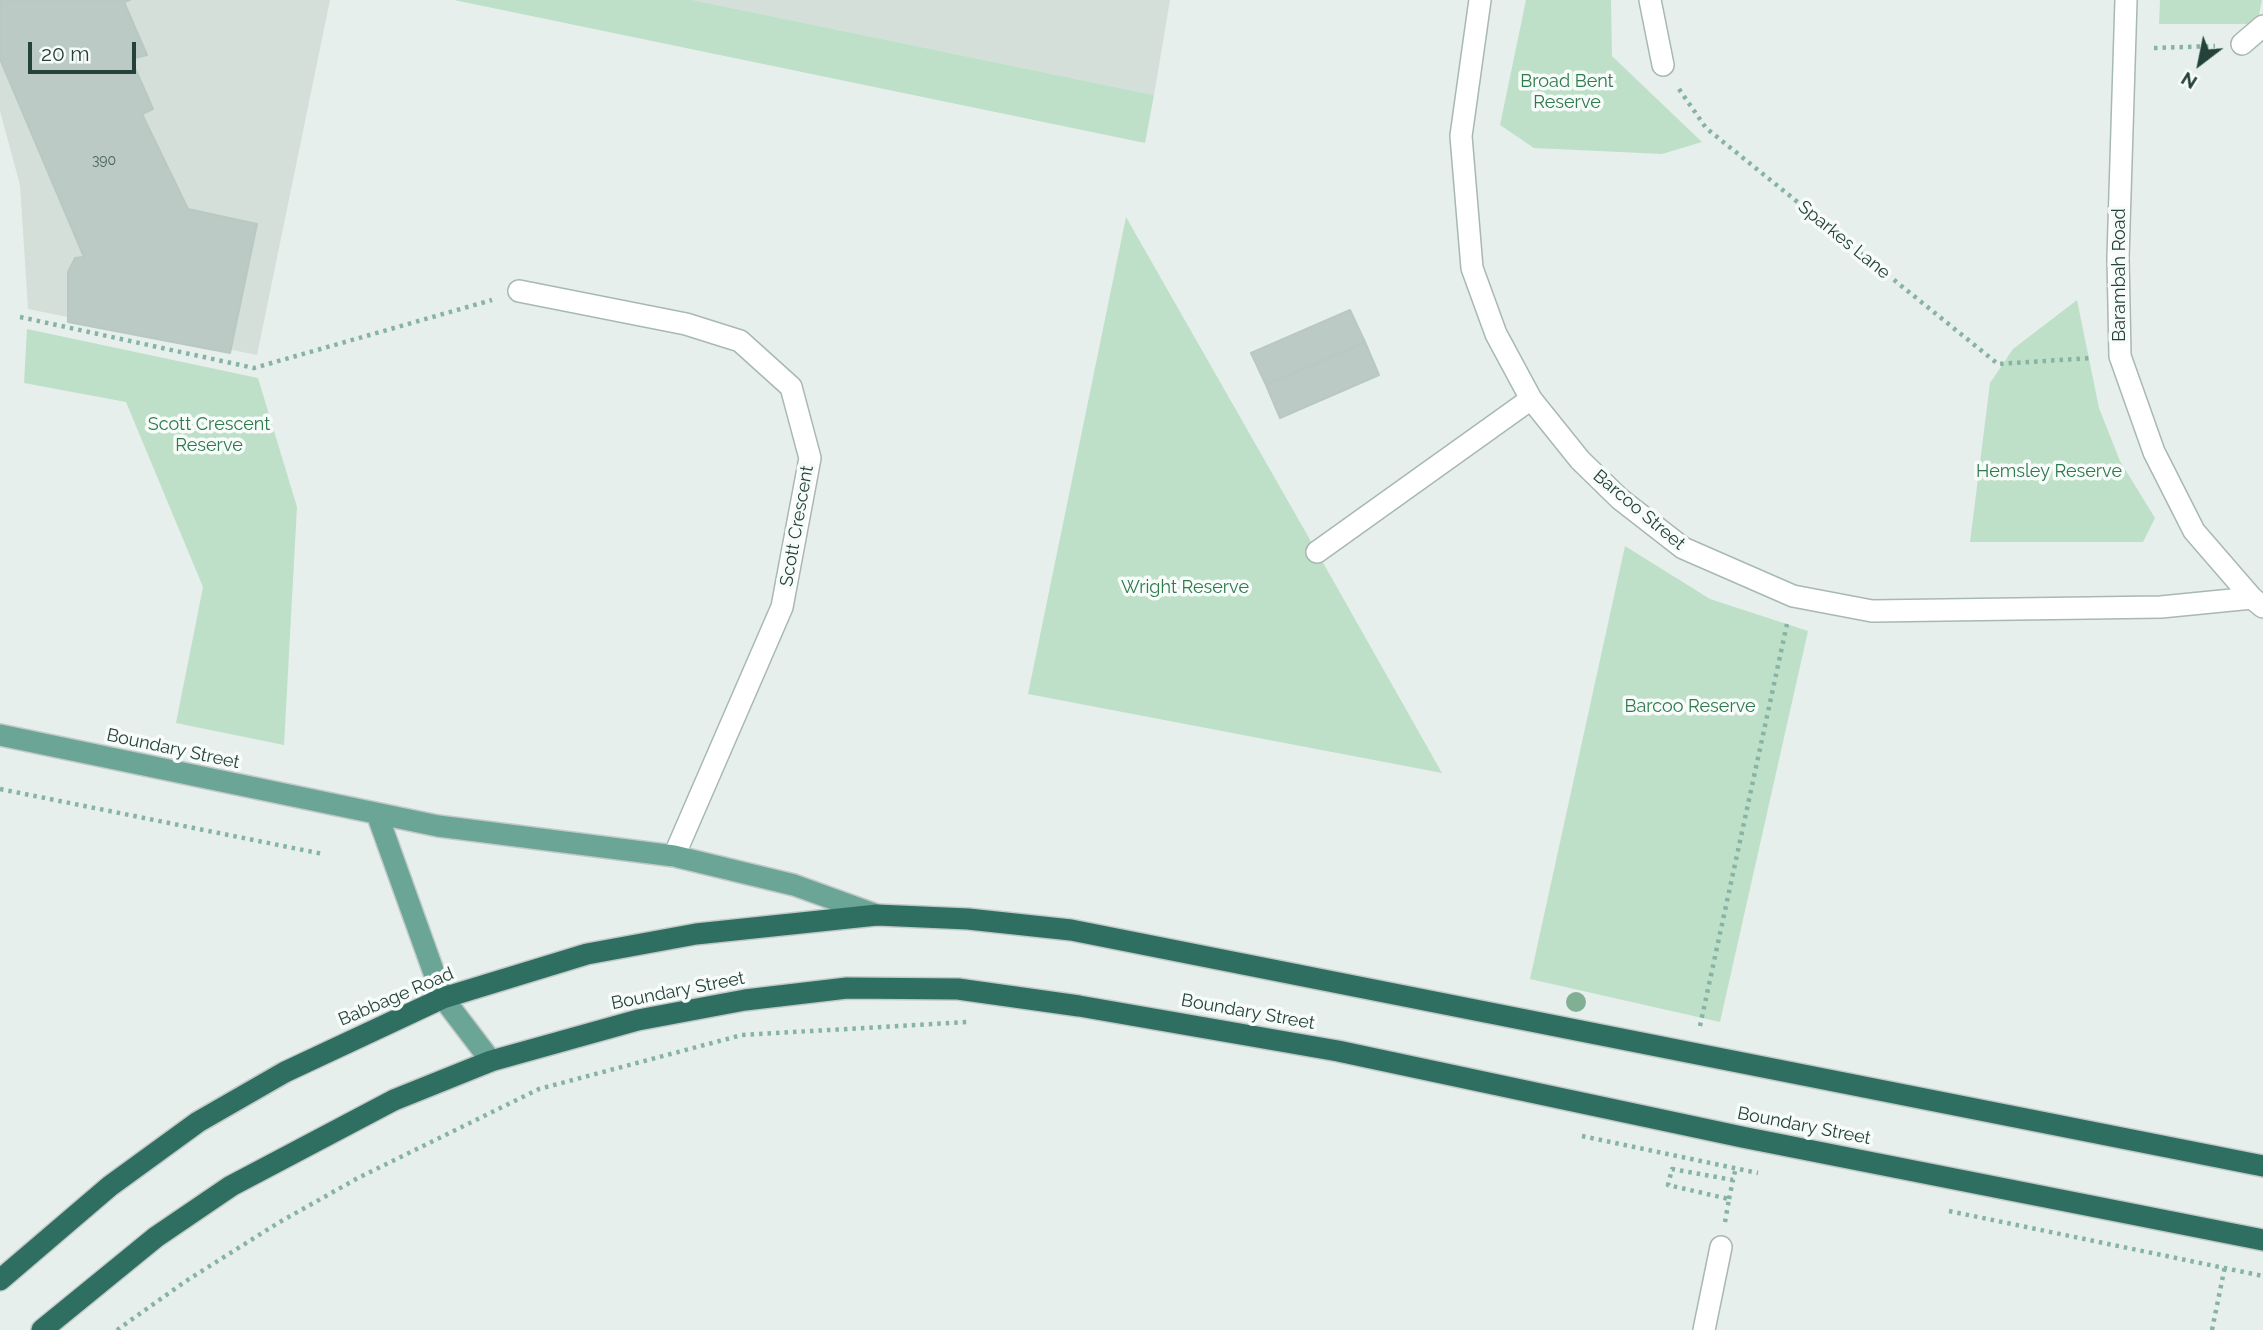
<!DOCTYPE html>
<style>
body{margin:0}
#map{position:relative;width:2263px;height:1330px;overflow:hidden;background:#e6efeb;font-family:Raleway,sans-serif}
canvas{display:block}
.north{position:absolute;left:2165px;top:28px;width:70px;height:70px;-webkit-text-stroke:5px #f7fbf9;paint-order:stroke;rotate:212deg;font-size:19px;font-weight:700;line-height:28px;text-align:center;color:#24423a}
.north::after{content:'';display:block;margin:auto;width:24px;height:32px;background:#24423a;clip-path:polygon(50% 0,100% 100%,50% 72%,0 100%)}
.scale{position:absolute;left:28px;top:42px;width:108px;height:32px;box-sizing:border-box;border:4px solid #24423a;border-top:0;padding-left:9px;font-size:21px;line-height:24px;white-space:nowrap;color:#24423a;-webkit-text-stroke:5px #f7fbf9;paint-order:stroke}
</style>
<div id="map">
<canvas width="2263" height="1330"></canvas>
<div class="north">N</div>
<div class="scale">20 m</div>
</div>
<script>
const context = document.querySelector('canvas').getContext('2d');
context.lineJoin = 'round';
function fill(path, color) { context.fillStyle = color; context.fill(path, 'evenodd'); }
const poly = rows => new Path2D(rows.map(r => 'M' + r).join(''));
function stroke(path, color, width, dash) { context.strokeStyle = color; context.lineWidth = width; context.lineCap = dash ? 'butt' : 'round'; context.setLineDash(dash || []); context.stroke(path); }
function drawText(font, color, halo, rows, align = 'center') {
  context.font = font + ' Raleway,sans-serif'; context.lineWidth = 7; context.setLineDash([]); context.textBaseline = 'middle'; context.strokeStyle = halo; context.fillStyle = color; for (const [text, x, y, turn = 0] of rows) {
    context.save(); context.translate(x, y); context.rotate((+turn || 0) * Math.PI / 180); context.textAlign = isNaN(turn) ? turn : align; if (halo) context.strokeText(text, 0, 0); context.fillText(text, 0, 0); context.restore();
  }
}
fill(poly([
 [0,0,330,0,257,355,28,309,20,185,0,111],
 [693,0,1170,0,1154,95]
]), '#d4dfda');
fill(poly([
 [454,0,693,0,1154,95,1145,143],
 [1526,0,1611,0,1612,56,1702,142,1662,154,1534,148,1500,125],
 [2160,0,2262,0,2257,24,2159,24],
 [1126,217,1317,552,1442,773,1028,694],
 [2077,300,2099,408,2120,461,2155,518,2143,542,1970,542,1990,383,2013,349],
 [27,329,258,378,297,507,284,745,176,723,203,587,126,402,24,383],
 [1625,546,1710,599,1808,631,1720,1022,1530,979]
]), '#bfe0c8');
const building = poly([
 [0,0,130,0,124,2,147,55,131,59,153,109,142,114,188,209,257,224,230,353,68,322,68,272,75,258,84,257,0,59,0,0],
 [1350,310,1365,342,1266,385,1251,353,1350,310],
 [1365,342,1379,375,1280,418,1266,385,1365,342]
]);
fill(building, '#bbcac4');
stroke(building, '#b8c9c2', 2);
const minor = poly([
 [1480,0,1461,136,1472,268,1496,334,1531,399,1580,460,1620,499,1683,548,1793,596,1872,611,2161,607,2252,598,2263,607],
 [1650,0,1663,65],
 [2126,0,2118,258,2120,356,2154,452,2194,531,2252,598],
 [2242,44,2263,26],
 [519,291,686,324,740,341,791,387,810,458,782,607,674,856],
 [1317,552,1531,399],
 [1704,1330,1721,1247]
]);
const major = poly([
 [0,735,438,826,674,856,794,885,877,915],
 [377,814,443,998,491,1061]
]);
const highway = poly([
 [0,1280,110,1186,198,1122,285,1072,443,998,587,954,696,934,877,915,968,919,1071,930,2263,1166],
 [42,1330,156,1237,231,1186,394,1100,491,1061,638,1020,745,1000,847,988,958,989,1079,1006,1338,1051,1742,1137,2263,1240]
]);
stroke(minor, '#a8b8b2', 24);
stroke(major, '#c2cac8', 24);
stroke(highway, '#c2cac8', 24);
stroke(poly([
 [2154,48,2215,46],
 [1679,89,1706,128,1998,364,2091,358],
 [20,317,254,368,492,300],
 [0,789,323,854],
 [1700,1026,1787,624],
 [1582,1136,1758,1173],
 [1729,1199,1733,1180],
 [1949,1211,2263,1276],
 [1725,1222,1729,1199,1668,1185,1672,1169,1733,1180,1736,1167],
 [117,1330,186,1281,278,1223,358,1178,539,1089,742,1035,968,1022],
 [2212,1330,2225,1266]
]), '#86b3a5', 4.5, [3.5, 5]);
stroke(minor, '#fff', 21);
stroke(major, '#6aa596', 21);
stroke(highway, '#2f6f62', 21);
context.fillStyle = '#80af93';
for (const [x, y] of [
 [1576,1002]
]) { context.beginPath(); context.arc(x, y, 10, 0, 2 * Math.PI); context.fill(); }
drawText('14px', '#4a645c', null, [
 ["390",104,161]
]);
drawText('18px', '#2d7a4b', '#f7fbf9', [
 ["Broad Bent",1567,82],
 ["Reserve",1567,103],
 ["Scott Crescent",209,425],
 ["Reserve",209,446],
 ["Hemsley Reserve",2049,472],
 ["Wright Reserve",1185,588],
 ["Barcoo Reserve",1690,707]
]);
drawText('18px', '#24423a', '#f7fbf9', [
 ["Sparkes Lane",1844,240,39],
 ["Barambah Road",2120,275,-90],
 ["Barcoo Street",1639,510,40],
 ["Scott Crescent",797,526,-80],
 ["Boundary Street",173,749,12],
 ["Boundary Street",678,991,-11],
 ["Babbage Road",396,997,-23],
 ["Boundary Street",1248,1012,10],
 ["Boundary Street",1804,1126,11]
]);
</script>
